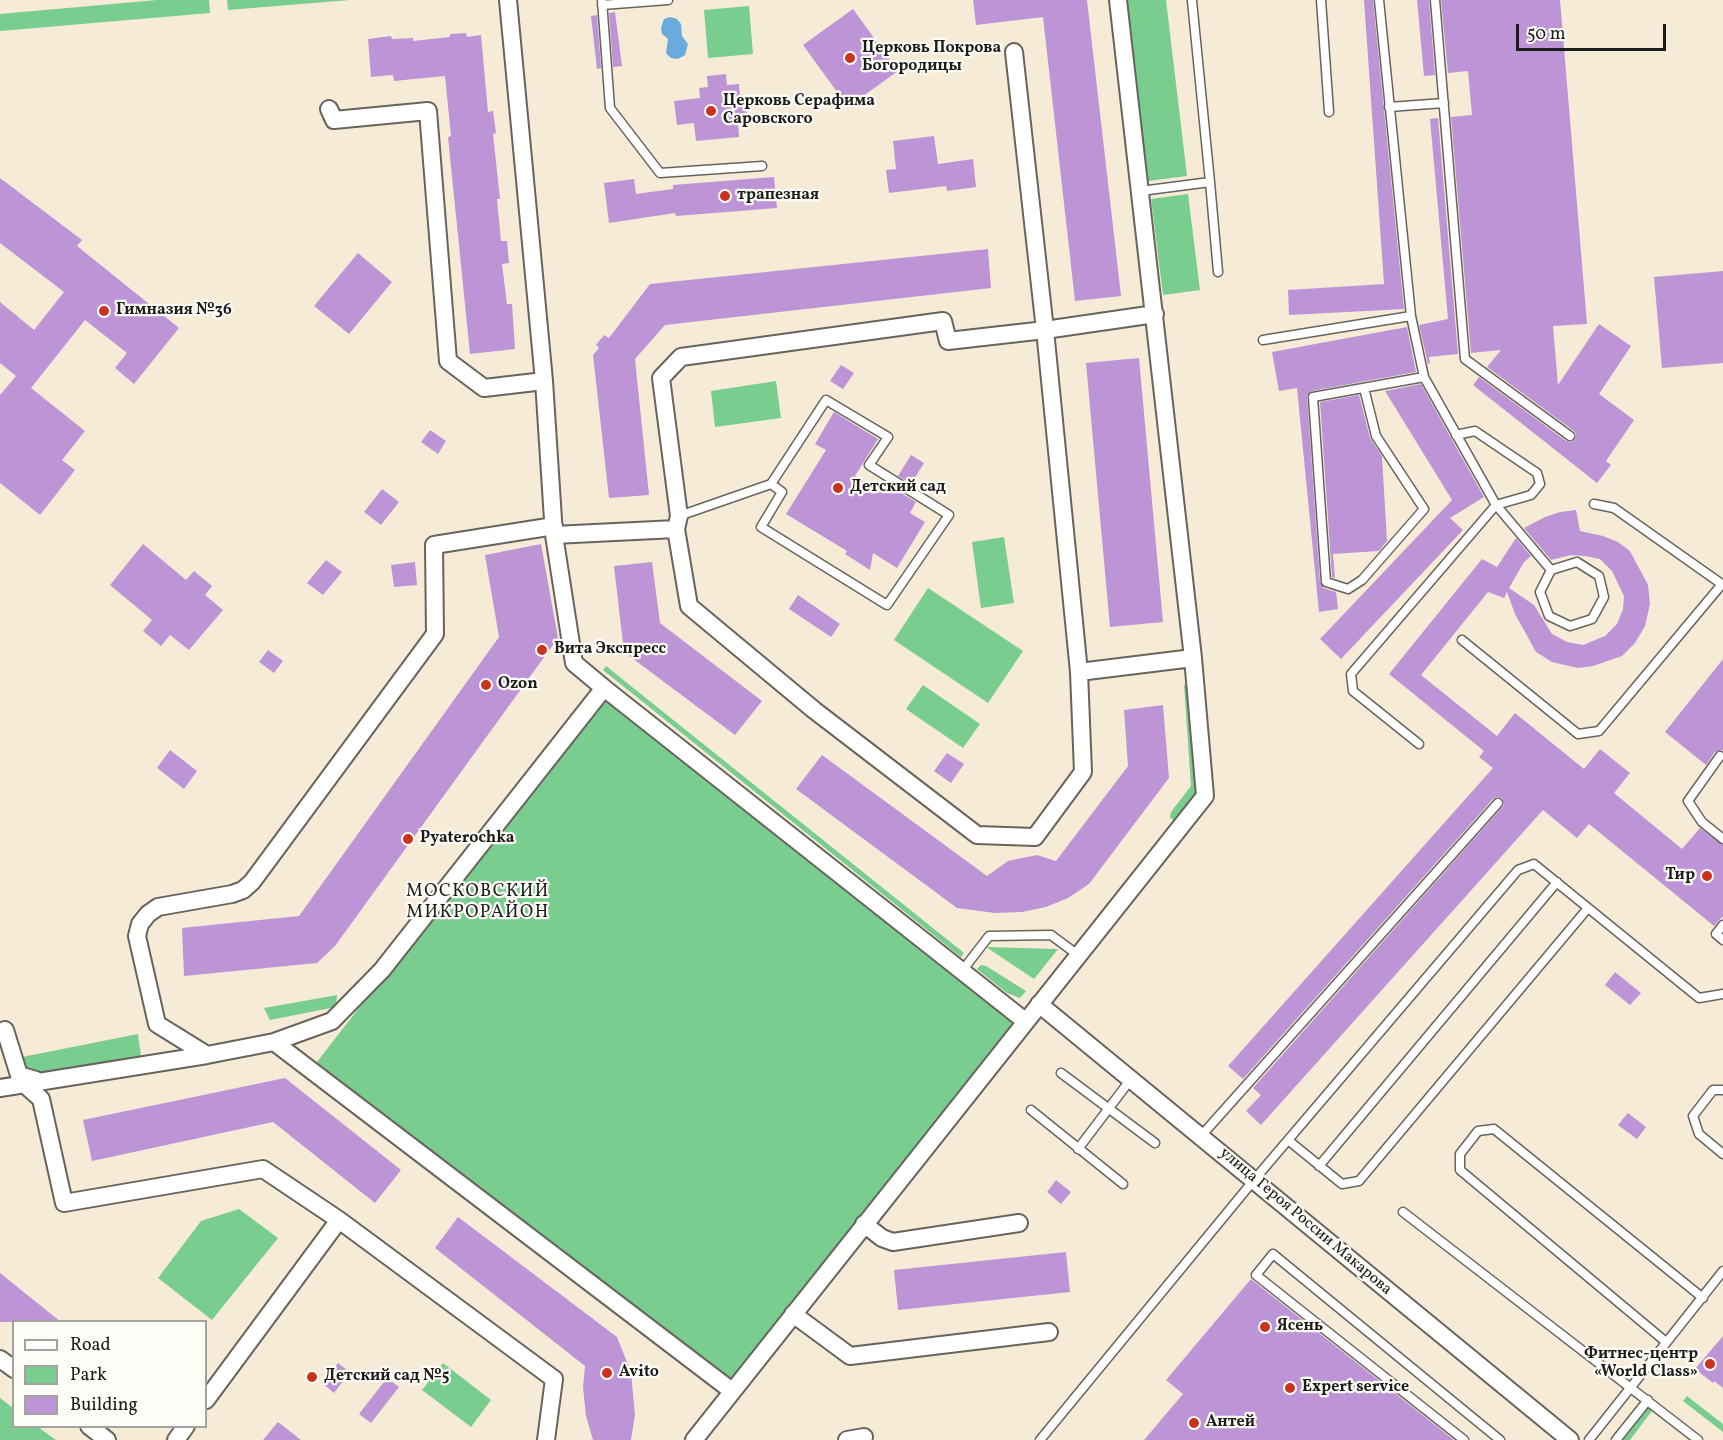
<!DOCTYPE html>
<meta charset="utf-8">
<style>
body{margin:0}
#map{position:relative;width:1723px;height:1440px;overflow:hidden;background:#f6ebd6;font-family:Vollkorn,serif}
canvas{display:block}
.legend{position:absolute;left:12px;top:1320px;width:195px;height:108px;box-sizing:border-box;background:#fdfcf7;border:2px solid #a3a29f;margin:0;padding:8px 10px;list-style:none;font-size:18px;color:#1c1c1c}
.legend li{display:flex;align-items:center;gap:12px;height:30px}
.legend b{width:30px;border:2px solid #a3a29f}
.scale{position:absolute;left:1516px;top:24px;width:150px;height:27px;box-sizing:border-box;border:3px solid #1c1c1c;border-top:0;padding-left:8px;font-size:18px;line-height:21px;white-space:nowrap;color:#1c1c1c;-webkit-text-stroke:4px #fdfcf7;paint-order:stroke}
</style>
<div id="map">
<canvas width="1723" height="1440"></canvas>
<ul class="legend">
<li><b style="height:8px;background:#fff"></b>Road</li>
<li><b style="height:16px;background:#79cd8f"></b>Park</li>
<li><b style="height:16px;background:#bd95d7"></b>Building</li>
</ul>
<div class="scale">50 m</div>
</div>
<script>
const context = document.querySelector('canvas').getContext('2d');
context.lineJoin = 'round';
function fill(path, color) { context.fillStyle = color; context.fill(path, 'evenodd'); }
const poly = rows => new Path2D(rows.map(r => 'M' + r).join(''));
function stroke(path, color, width, dash) { context.strokeStyle = color; context.lineWidth = width; context.lineCap = dash ? 'butt' : 'round'; context.setLineDash(dash || []); context.stroke(path); }
function drawText(font, color, halo, rows, align = 'center') {
  context.font = font + ' Vollkorn,serif'; context.lineWidth = 4.5; context.setLineDash([]); context.textBaseline = 'middle'; context.strokeStyle = halo; context.fillStyle = color; for (const [text, x, y, turn = 0] of rows) {
    context.save(); context.translate(x, y); context.rotate((+turn || 0) * Math.PI / 180); context.textAlign = isNaN(turn) ? turn : align; if (halo) context.strokeText(text, 0, 0); context.fillText(text, 0, 0); context.restore();
  }
}
fill(poly([
 [157,0,209,0,210,13,0,31,0,14],
 [227,0,350,0,228,10],
 [1127,0,1166,0,1187,176,1148,181],
 [749,6,753,54,708,58,704,10],
 [1188,194,1200,290,1163,295,1151,199],
 [776,381,781,418,715,427,711,391],
 [1004,537,1014,603,981,608,972,542],
 [928,588,1023,651,988,703,894,640],
 [606,666,964,953,961,957,603,670],
 [1189,684,1198,791,1181,816,1174,821,1170,817,1171,812,1191,786,1184,685],
 [923,685,980,724,963,748,906,709],
 [603,694,1020,1021,733,1388,313,1067],
 [986,947,1058,949,1034,979],
 [981,965,986,966,1026,991,1020,998,1007,993,977,969],
 [337,995,336,1007,270,1020,264,1008],
 [138,1034,141,1057,34,1076,21,1071,17,1058],
 [239,1209,278,1238,212,1320,158,1278,201,1221],
 [443,1363,491,1400,471,1427,422,1390],
 [1687,1396,1723,1424,1723,1432,1683,1401],
 [0,1398,13,1408,14,1426,38,1427,56,1440,0,1440],
 [1647,1403,1654,1408,1630,1440,1622,1440]
]), '#79cd8f');
fill(poly([
 [670,17,677,19,681,24,682,36,688,44,685,55,678,59,671,58,666,53,668,39,662,34,661,28,664,19]
]), '#68abdc');
fill(poly([
 [973,0,1087,0,1121,296,1075,301,1043,17,976,25],
 [1364,0,1373,0,1404,309,1289,315,1288,290,1384,284],
 [1417,0,1429,0,1435,75,1424,76],
 [1441,0,1560,0,1587,324,1553,326,1558,385,1599,324,1631,346,1599,394,1634,420,1606,461,1611,465,1597,483,1473,385,1479,377,1566,441,1572,442,1575,439,1576,434,1574,431,1487,367,1501,350,1471,353,1451,117,1472,115,1468,71,1448,73],
 [853,9,898,71,848,107,803,45],
 [615,12,622,66,613,67,609,13],
 [597,15,601,68,597,69,591,16],
 [466,33,467,37,481,35,488,112,493,111,496,133,493,134,500,199,497,199,501,241,507,241,509,263,502,264,507,304,512,304,515,349,470,354,448,137,451,136,445,76,394,81,393,75,371,77,368,39,391,36,392,39,413,38,413,41,450,37,450,34],
 [726,74,727,85,739,84,740,96,745,96,748,121,738,122,739,137,696,141,694,123,677,125,674,101,700,98,699,88,708,87,707,76],
 [1438,118,1458,354,1429,357,1430,363,1428,364,1419,325,1448,319,1430,119],
 [934,136,938,164,973,159,976,187,947,191,946,186,889,193,886,170,896,169,893,141],
 [774,177,777,208,676,216,675,213,609,223,604,183,634,179,636,194,673,189,673,185],
 [0,178,82,240,77,246,179,328,134,384,115,368,127,353,85,320,31,388,85,431,62,460,75,470,40,515,0,483,0,395,16,376,0,363,0,302,34,330,64,292,0,243],
 [988,249,991,288,665,325,635,359,649,495,609,498,593,355,599,348,596,345,604,335,609,338,650,284],
 [358,253,392,282,349,334,314,306],
 [1723,271,1723,363,1662,368,1654,277],
 [1407,327,1416,372,1378,379,1377,377,1377,379,1312,391,1307,395,1320,582,1323,588,1336,592,1338,609,1319,612,1297,388,1279,391,1272,352],
 [1139,358,1163,622,1110,627,1086,363],
 [841,365,854,373,843,389,830,381],
 [1421,384,1484,497,1450,518,1463,530,1341,659,1320,639,1452,500,1385,391],
 [1359,395,1370,438,1382,456,1387,541,1379,551,1333,554,1335,578,1332,577,1320,402],
 [834,412,878,439,855,476,883,493,888,485,916,502,910,513,925,522,897,568,873,553,870,570,845,554,847,551,786,514,826,450,815,444],
 [430,430,446,441,438,454,421,442],
 [911,455,924,463,911,484,898,476],
 [382,489,399,502,381,525,364,512],
 [1576,510,1580,531,1603,536,1618,542,1630,551,1648,585,1650,604,1645,626,1635,643,1622,656,1593,666,1578,668,1552,662,1536,652,1515,614,1507,592,1504,598,1488,592,1421,675,1497,736,1515,713,1584,769,1600,749,1630,773,1614,793,1682,849,1700,828,1723,845,1723,916,1714,926,1589,824,1577,838,1543,810,1261,1125,1246,1111,1261,1095,1253,1088,1504,805,1502,798,1497,797,1493,799,1243,1079,1228,1066,1493,768,1479,757,1484,751,1389,674,1482,559,1497,567,1516,538,1531,556,1524,562,1509,588,1534,605,1552,634,1567,642,1583,645,1605,636,1617,624,1623,609,1624,596,1612,571,1600,559,1585,556,1571,555,1551,560,1524,528,1545,517,1560,512],
 [143,544,186,580,194,571,212,586,205,595,223,610,189,650,170,635,161,646,143,631,152,620,110,585],
 [541,544,558,638,335,946,317,963,184,976,182,928,299,916,499,637,485,555],
 [326,560,342,572,323,595,307,583],
 [415,562,417,585,394,587,391,565],
 [652,562,660,623,762,701,735,735,624,652,614,566],
 [798,595,840,624,831,637,789,609],
 [268,650,283,661,274,673,259,662],
 [1723,659,1723,750,1715,752,1706,765,1665,732],
 [1163,705,1169,778,1089,884,1068,898,1046,907,1022,912,995,913,957,908,796,789,822,755,987,876,1008,861,1037,855,1056,861,1128,766,1124,710],
 [170,750,197,771,184,789,157,768],
 [947,753,964,764,951,783,934,771],
 [1615,972,1641,993,1630,1005,1605,985],
 [285,1078,401,1170,375,1203,273,1122,92,1161,83,1120],
 [1628,1113,1646,1127,1637,1139,1618,1125],
 [1056,1180,1071,1192,1061,1204,1047,1192],
 [458,1217,617,1337,631,1372,635,1415,631,1440,593,1440,586,1416,583,1387,585,1366,435,1248],
 [1066,1252,1070,1292,898,1310,894,1270],
 [0,1273,61,1322,0,1322],
 [1251,1279,1252,1280,1454,1440,1144,1440,1183,1394,1166,1380],
 [1723,1336,1723,1388,1714,1381,1713,1383,1695,1369],
 [338,1363,350,1372,334,1393,322,1383],
 [387,1378,399,1387,371,1423,359,1414],
 [278,1422,301,1440,263,1440]
]), '#bd95d7');
const lane = poly([
 [602,0,610,108,660,173,762,166],
 [1321,0,1329,112],
 [1379,0,1411,316,1424,377,1496,505,1551,570],
 [1435,0,1465,359,1570,436],
 [1192,1,1210,182],
 [602,5,668,0],
 [1389,107,1444,103],
 [1141,191,1210,182,1218,272],
 [1263,340,1411,316],
 [1364,388,1376,436,1424,509,1362,580,1348,589,1326,582,1313,397,1424,377],
 [1594,504,1614,508,1723,585],
 [679,516,771,484,826,400,888,437,869,465,949,515,887,605,761,527,782,492,771,484],
 [1577,562,1599,576,1604,597,1592,619,1570,626,1549,616,1540,592,1551,570,1577,562],
 [1462,640,1578,734,1599,731,1722,584],
 [1419,744,1353,691,1351,674,1496,505,1531,495,1540,484,1537,473,1475,431,1456,435],
 [1720,756,1688,801,1702,822,1723,839],
 [1723,925,1716,934,1723,940],
 [962,971,989,936,1051,935,1078,955],
 [1061,1073,1155,1143],
 [1723,1090,1713,1090,1693,1116,1699,1134,1723,1154],
 [1031,1110,1123,1184],
 [1201,1136,1498,803],
 [1288,1140,1342,1184,1359,1181,1588,908],
 [1078,1149,1131,1079],
 [1319,1166,1557,882],
 [1403,1212,1698,1440],
 [1666,1342,1460,1170,1460,1154,1478,1131,1494,1129,1703,1298],
 [1040,1440,1254,1180,1518,870,1534,864,1699,998,1723,994],
 [1464,1440,1256,1275,1273,1254,1500,1440],
 [1589,1440,1723,1271],
 [1616,1440,1648,1400]
]);
const street = poly([
 [1014,52,1045,330,1079,672,1083,772,1035,837,977,835,814,710,689,606,676,529,679,516,661,378,681,357,943,321,948,341,1045,330,1155,314],
 [329,109,334,120,428,111,448,361,484,388,544,381],
 [554,535,676,529],
 [1079,672,1193,658],
 [604,688,1025,1021],
 [1039,1004,1570,1440],
 [5,1030,19,1075,36,1080],
 [274,1042,732,1391],
 [207,1055,157,1024,137,936,140,924,148,914,158,907,232,894,243,890,252,882,435,634,434,545,554,526],
 [23,1083,41,1099,64,1203,263,1169,339,1220],
 [0,1088,207,1055,274,1042,332,1021,382,970,604,688,574,663,554,535,544,381,508,0],
 [864,1224,882,1238,893,1242,1019,1223],
 [793,1314,850,1356,1049,1332],
 [0,1359,14,1369],
 [206,1400,339,1220,554,1379,546,1440],
 [89,1426,107,1440],
 [176,1440,186,1426],
 [694,1440,1205,796,1193,658,1118,0],
 [847,1440,864,1437]
]);
stroke(lane, '#68645d', 11);
stroke(street, '#68645d', 20);
stroke(lane, '#fff', 8);
stroke(street, '#fff', 16);
for (const [x, y, r, color] of [
 [850,58,6,"#c8321e"],
 [711,111,6,"#c8321e"],
 [725,196,6,"#c8321e"],
 [104,311,6,"#c8321e"],
 [838,488,6,"#c8321e"],
 [542,650,6,"#c8321e"],
 [486,685,6,"#c8321e"],
 [408,839,6,"#c8321e"],
 [1707,876,6,"#c8321e"],
 [1265,1327,6,"#c8321e"],
 [1710,1364,6,"#c8321e"],
 [607,1373,6,"#c8321e"],
 [312,1377,6,"#c8321e"],
 [1290,1388,6,"#c8321e"],
 [1194,1423,6,"#c8321e"]
]) { const dot = new Path2D(); dot.arc(x, y, r, 0, 2 * Math.PI); context.fillStyle = color; context.fill(dot); stroke(dot, '#fdfcf7', 2); }
drawText('bold 16px', '#1c1c1c', '#fdfcf7', [
 ["Церковь Покрова",862,49],
 ["Богородицы",862,67],
 ["Церковь Серафима",723,102],
 ["Саровского",723,120],
 ["трапезная",737,196],
 ["Гимназия №36",116,311],
 ["Детский сад",850,488],
 ["Вита Экспресс",554,650],
 ["Ozon",498,685],
 ["Pyaterochka",420,839],
 ["Тир",1695,876,"right"],
 ["Ясень",1277,1327],
 ["Фитнес-центр",1698,1355,"right"],
 ["«World Class»",1698,1373,"right"],
 ["Avito",619,1373],
 ["Детский сад №5",324,1377],
 ["Expert service",1302,1388],
 ["Антей",1206,1423]
], 'left');
drawText('16px', '#1c1c1c', '#fdfcf7', [
 ["улица Героя России Макарова",1305,1222,40]
]);
context.letterSpacing = '1.5px';
drawText('18px', '#1c1c1c', '#fdfcf7', [
 ["МОСКОВСКИЙ",478,893],
 ["МИКРОРАЙОН",478,914]
]);
context.letterSpacing = '0px';
</script>
